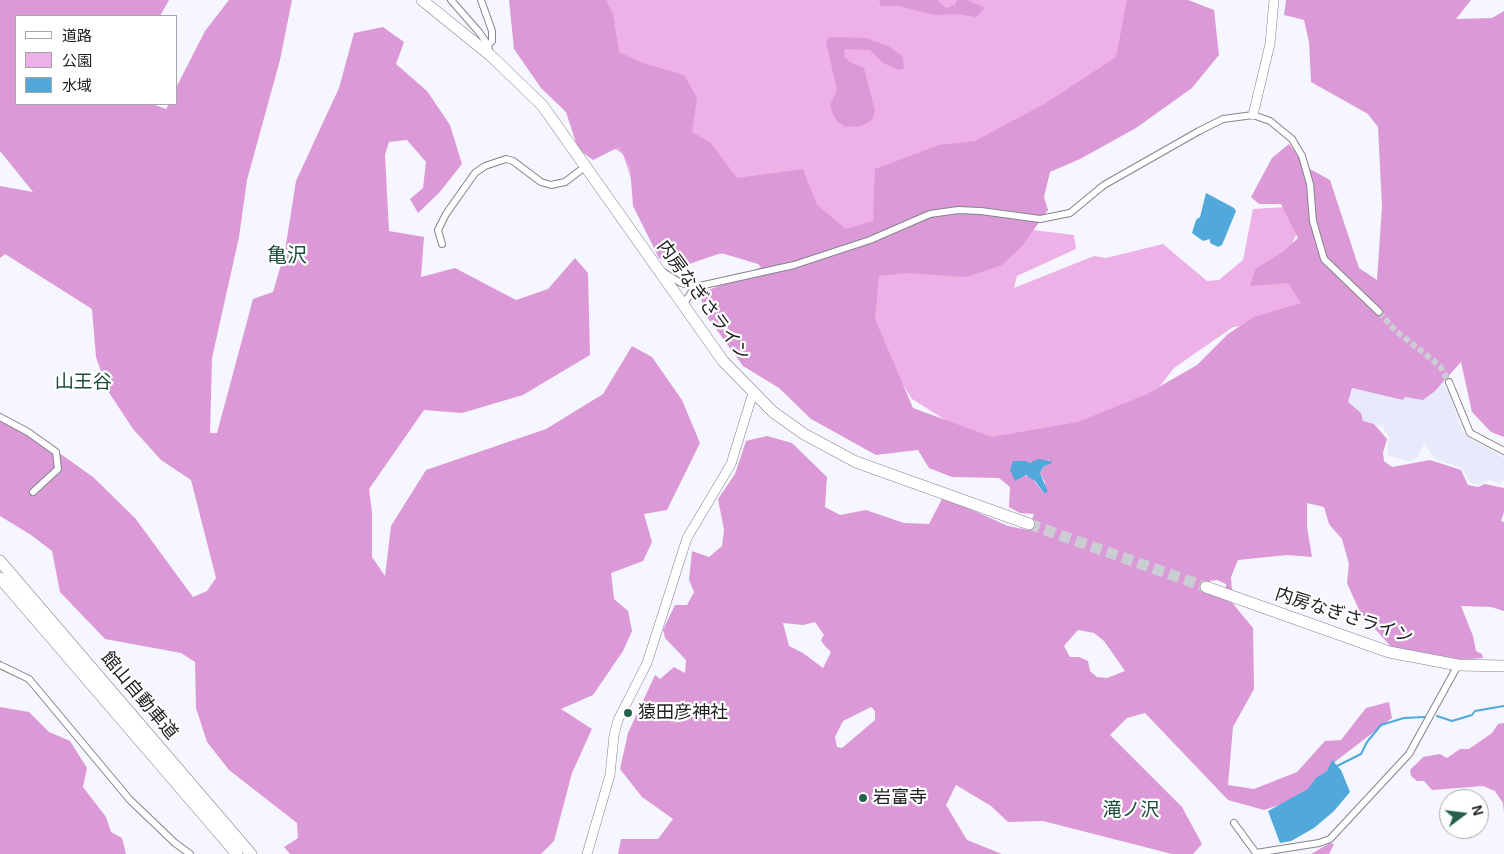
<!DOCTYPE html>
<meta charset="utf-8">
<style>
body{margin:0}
#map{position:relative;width:1504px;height:854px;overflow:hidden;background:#f5f6ff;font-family:Arial,"Noto Sans JP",sans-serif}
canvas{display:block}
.legend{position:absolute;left:15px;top:15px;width:162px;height:90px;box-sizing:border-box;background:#fff;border:1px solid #a7a7a8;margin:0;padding:6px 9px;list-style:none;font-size:15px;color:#222226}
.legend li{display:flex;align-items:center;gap:10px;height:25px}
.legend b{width:25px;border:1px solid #a7a7a8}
.north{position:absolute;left:1439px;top:789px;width:50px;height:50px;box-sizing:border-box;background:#fff;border:1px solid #a7a7a8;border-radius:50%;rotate:75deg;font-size:14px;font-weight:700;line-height:20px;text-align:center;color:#222226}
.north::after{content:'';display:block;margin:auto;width:18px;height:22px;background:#25624e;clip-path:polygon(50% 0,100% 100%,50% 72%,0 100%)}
</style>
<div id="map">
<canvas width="1504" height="854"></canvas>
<ul class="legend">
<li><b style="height:6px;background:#fff"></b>道路</li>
<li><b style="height:14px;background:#edb0e7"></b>公園</li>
<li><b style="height:14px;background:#50a8db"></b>水域</li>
</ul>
<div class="north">N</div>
</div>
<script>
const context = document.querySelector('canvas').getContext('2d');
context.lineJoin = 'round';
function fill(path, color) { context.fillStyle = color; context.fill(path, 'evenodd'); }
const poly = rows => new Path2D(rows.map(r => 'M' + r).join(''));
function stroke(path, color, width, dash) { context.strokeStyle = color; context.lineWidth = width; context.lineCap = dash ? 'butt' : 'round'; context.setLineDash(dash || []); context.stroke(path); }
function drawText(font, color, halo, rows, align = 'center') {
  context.font = font + ' Arial,"Noto Sans JP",sans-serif'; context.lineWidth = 4.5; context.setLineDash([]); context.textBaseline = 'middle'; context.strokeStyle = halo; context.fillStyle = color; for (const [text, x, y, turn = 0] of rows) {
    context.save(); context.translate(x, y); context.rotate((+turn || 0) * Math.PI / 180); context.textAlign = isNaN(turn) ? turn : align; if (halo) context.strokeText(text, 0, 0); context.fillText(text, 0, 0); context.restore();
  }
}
fill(poly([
 [1441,384,1449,390,1458,420,1466,436,1504,458,1504,478,1500,484,1489,480,1478,485,1470,482,1462,468,1435,459,1424,444,1417,458,1409,461,1387,455,1389,436,1385,432,1384,427,1363,421,1348,402,1351,388,1403,400,1405,397,1423,400]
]), '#e8e9fb');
fill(poly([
 [590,0,1163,0,1029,186,1025,229,1074,235,1076,249,1017,276,1014,288,1094,256,1106,258,1163,244,1207,281,1219,280,1243,260,1253,209,1286,207,1298,231,1285,258,1314,319,1233,327,1174,368,1160,386,1113,416,999,441,955,426,912,399,866,326,803,244,677,259,632,182,623,154,569,121,580,73]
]), '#edb0e7');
fill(poly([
 [0,0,169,0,160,16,16,16,16,104,152,104,166,109,169,104,176,104,176,88,205,31,229,0,292,0,280,60,247,180,239,237,212,358,210,433,217,433,253,299,273,292,285,251,296,181,339,88,354,33,383,27,404,42,396,64,427,91,450,125,462,164,439,193,418,213,410,199,423,188,426,162,407,140,389,142,385,155,389,231,424,237,421,277,455,268,516,300,548,289,575,258,588,273,590,355,523,395,462,413,424,410,369,489,372,513,372,557,385,576,391,526,426,470,546,429,603,394,632,346,652,357,682,400,700,443,667,510,644,514,652,542,643,561,611,573,614,599,628,611,632,631,623,651,593,695,561,709,592,729,572,773,554,841,541,854,290,854,284,847,298,838,297,823,229,770,207,742,196,708,195,662,181,653,105,639,60,592,52,551,31,535,0,516,0,417,27,430,93,477,135,518,193,597,207,591,216,578,191,480,161,460,133,429,108,391,96,357,92,309,5,254,0,258,0,186,33,192,0,151],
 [509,0,606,0,613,14,619,52,643,63,684,75,697,98,692,132,710,142,737,178,803,169,817,205,846,229,873,221,875,169,939,145,975,141,1046,103,1116,57,1127,0,1188,0,1214,10,1219,55,1192,88,1136,128,1080,159,1050,172,1044,197,1048,210,1022,246,1002,265,966,277,906,273,879,276,875,319,913,408,992,437,1078,422,1145,395,1197,365,1228,334,1254,317,1301,303,1288,283,1250,286,1255,269,1284,251,1298,238,1281,204,1259,204,1251,197,1272,158,1289,144,1308,168,1330,180,1359,268,1377,280,1382,207,1378,127,1368,114,1311,82,1309,42,1304,20,1284,15,1286,0,1471,0,1456,19,1492,18,1504,11,1504,437,1491,432,1472,412,1461,362,1435,391,1423,400,1405,397,1403,400,1352,388,1348,402,1361,413,1363,421,1374,424,1387,439,1383,453,1384,461,1392,467,1430,460,1461,470,1468,485,1478,487,1485,484,1504,488,1504,512,1501,521,1504,522,1504,611,1491,607,1461,606,1473,636,1476,651,1482,654,1483,658,1456,660,1393,649,1360,612,1347,583,1349,564,1342,539,1329,524,1324,507,1307,503,1307,527,1312,557,1287,555,1238,560,1231,577,1232,592,1226,591,1226,584,1217,580,1210,581,1207,590,1230,600,1253,628,1254,689,1233,727,1228,785,1254,789,1297,772,1325,741,1341,740,1366,708,1389,702,1392,718,1336,761,1303,797,1264,810,1228,800,1145,713,1127,718,1110,735,1182,807,1202,844,1193,854,1172,854,1043,821,1008,822,991,806,956,785,946,805,967,840,1002,854,618,854,621,839,658,839,673,819,642,797,620,769,628,733,655,675,660,679,674,667,685,673,686,660,665,638,663,630,675,605,687,605,694,592,689,580,692,551,709,557,722,546,724,530,718,499,735,474,746,441,767,436,792,443,827,477,825,507,840,515,866,510,904,523,929,524,943,497,1008,526,1028,530,1034,514,1020,513,1009,507,1010,487,999,478,952,477,929,468,918,450,876,455,811,419,779,388,743,366,705,314,700,294,761,267,758,264,721,253,678,268,659,258,633,206,630,168,619,147,593,160,578,149,566,112,541,88,514,49],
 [1049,460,1051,463,1043,467,1040,473,1045,482,1044,493,1030,476,1022,476,1015,481,1028,462,1030,463],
 [815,622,824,635,821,640,824,645,831,652,823,668,803,653,789,646,783,623,803,625],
 [1078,630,1094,633,1104,641,1125,671,1107,678,1097,677,1090,671,1088,661,1079,657,1070,657,1064,646],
 [871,707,875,711,875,720,842,748,837,747,835,737,843,721],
 [879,0,937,0,946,8,955,5,957,0,967,0,985,8,976,17,956,14,935,15,898,6,881,6],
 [836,37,866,38,890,47,903,57,904,68,899,70,883,63,870,50,845,49,844,57,850,62,864,68,875,111,872,120,861,126,845,127,837,121,833,114,830,105,837,90,826,42,828,38],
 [0,707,29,712,49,732,70,741,87,768,83,787,106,817,111,832,122,838,126,854,0,854],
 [1504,723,1504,813,1503,803,1495,791,1483,786,1432,790,1424,781,1417,781,1411,776,1410,770,1423,757,1440,754,1447,758,1460,749,1469,749,1492,733,1498,724],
 [1330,843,1334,844,1329,854,1311,854]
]), '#dc99d7');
fill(poly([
 [1206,193,1234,208,1236,211,1222,245,1218,247,1210,243,1210,239,1203,241,1192,233,1196,220,1200,217],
 [1038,459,1051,461,1052,463,1043,467,1040,473,1048,492,1044,493,1035,481,1026,475,1015,481,1010,470,1013,461,1026,461,1030,463],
 [1332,760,1341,770,1350,792,1334,811,1314,828,1291,841,1280,843,1268,811,1308,789,1316,778,1327,771]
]), '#50a8db');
stroke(poly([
 [1437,716,1452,721,1472,715,1475,711,1504,706],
 [1337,766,1361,754,1367,742,1381,725,1404,718,1425,717]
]), '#50a8db', 2);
stroke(poly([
 [1379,312,1395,330,1440,366,1449,382]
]), '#cbccd4', 6, [6, 3]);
stroke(poly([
 [1029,524,1206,587]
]), '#cbccd4', 11, [11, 5.5]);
const street = poly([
 [451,0,479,32,488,45,490,54],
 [481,0,492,31,492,41,488,45],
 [442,244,438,230,446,214,475,173,485,166,506,159,513,161,541,182,551,185,565,182,586,166],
 [663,272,681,283,695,287],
 [683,305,695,287,794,265,870,240,930,214,958,210,981,211,1040,219,1070,213,1104,185,1199,131,1223,119,1253,115,1270,121,1292,139,1302,156,1310,184,1313,221,1324,259,1379,312],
 [1449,382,1470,433,1504,451],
 [0,417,28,432,56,452,58,469,33,492],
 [0,665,29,679,130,800,175,843,190,854],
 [1234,823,1256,853,1319,843,1330,839,1409,754,1458,665]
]);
const secondary = poly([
 [1253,115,1270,44,1274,0],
 [587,854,610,775,614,735,618,720,647,663,687,538,731,464,753,393]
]);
const highway = poly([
 [422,0,490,55,542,105,723,361,773,412,804,434,856,462,1029,524],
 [0,561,251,854],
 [0,578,237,854],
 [1206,587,1389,652,1458,665,1504,666]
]);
stroke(street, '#83848d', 8);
stroke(secondary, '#83848d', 10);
stroke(highway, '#83848d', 12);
stroke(street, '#fff', 6);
stroke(secondary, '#fff', 9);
stroke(highway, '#fff', 11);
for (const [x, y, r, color] of [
 [628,713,5,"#25624e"],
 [863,798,5,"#25624e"]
]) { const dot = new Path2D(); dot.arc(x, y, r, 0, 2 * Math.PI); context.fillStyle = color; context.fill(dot); stroke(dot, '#fff', 2); }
drawText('18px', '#222226', '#fff', [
 ["内房なぎさライン",703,301,54],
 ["内房なぎさライン",1344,616,18],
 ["館山自動車道",139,696,50]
]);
drawText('18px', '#222226', '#fff', [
 ["猿田彦神社",638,713],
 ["岩富寺",873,798]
], 'left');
drawText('19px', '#1b4c3c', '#fff', [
 ["山王谷",83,383],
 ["滝ノ沢",1131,811]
]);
drawText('20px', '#1b4c3c', '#fff', [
 ["亀沢",287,256]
]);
</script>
